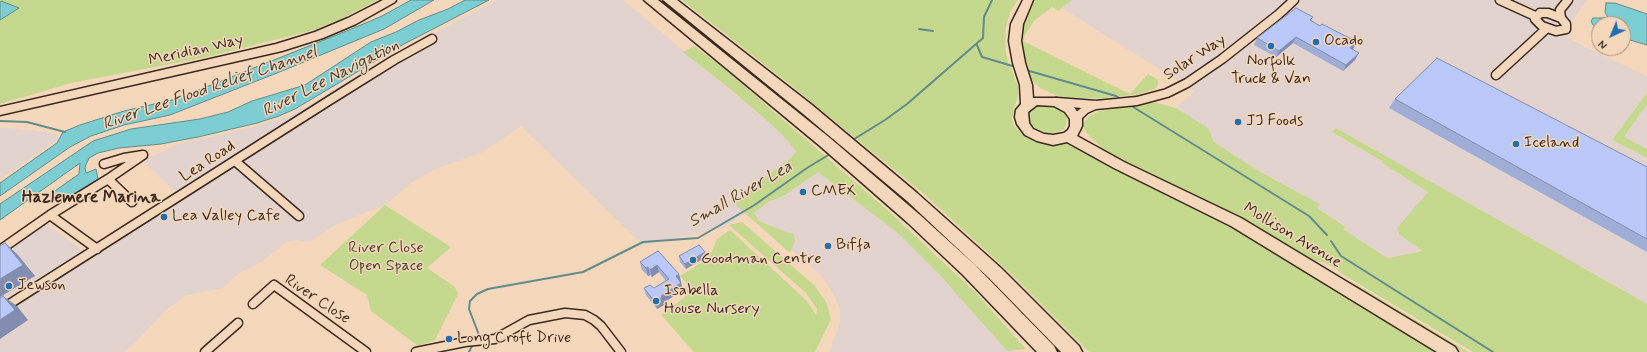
<!DOCTYPE html>
<style>
body{margin:0}
#map{position:relative;width:1647px;height:352px;overflow:hidden;background:#f5d7bb;font-family:Mynerve,sans-serif}
canvas{display:block}
.north{position:absolute;left:1591px;top:16px;width:40px;height:40px;box-sizing:border-box;background:#f5d7bb;border:1px solid #ab927c;border-radius:50%;rotate:224deg;font-size:11px;font-weight:700;line-height:16px;text-align:center;color:#3b2a1e}
.north::after{content:'';display:block;margin:auto;width:14px;height:18px;background:#1f6fb2;clip-path:polygon(50% 0,100% 100%,50% 72%,0 100%)}
</style>
<div id="map">
<canvas width="1647" height="352"></canvas>
<div class="north">N</div>
</div>
<script>
const context = document.querySelector('canvas').getContext('2d');
context.lineJoin = 'round';
function fill(path, color) { context.fillStyle = color; context.fill(path, 'evenodd'); }
const poly = rows => new Path2D(rows.map(r => 'M' + r).join(''));
function stroke(path, color, width, dash) { context.strokeStyle = color; context.lineWidth = width; context.lineCap = dash ? 'butt' : 'round'; context.setLineDash(dash || []); context.stroke(path); }
function drawText(font, color, halo, rows, align = 'center') {
  context.font = font + ' Mynerve,sans-serif'; context.lineWidth = 3; context.setLineDash([]); context.textBaseline = 'middle'; context.strokeStyle = halo; context.fillStyle = color; for (const [text, x, y, turn = 0] of rows) {
    context.save(); context.translate(x, y); context.rotate((+turn || 0) * Math.PI / 180); context.textAlign = isNaN(turn) ? turn : align; if (halo) context.strokeText(text, 0, 0); context.fillText(text, 0, 0); context.restore();
  }
}
fill(poly([
 [497,0,623,0,957,281,1017,352,829,352,840,323,840,308,830,288,821,275,747,213,722,228,643,245,521,126,483,152,436,169,411,183,385,205,337,224,310,242,297,240,285,243,263,261,239,273,223,288,187,295,167,309,132,346,124,352,0,352,0,316,408,55,435,41,428,36],
 [1072,0,1587,0,1564,34,1573,41,1647,76,1647,93,1612,140,1647,158,1647,304,1336,128,1333,133,1382,161,1382,163,1428,192,1400,235,1423,250,1387,258,1343,229,1345,226,1317,208,1320,204,1262,173,1214,142,1208,128,1176,108,1194,91,1062,8],
 [396,51,398,53,176,193,143,161,175,145,254,127,288,116,313,103],
 [1647,104,1647,149,1624,137],
 [0,127,46,132,55,135,60,138,0,179],
 [46,223,83,251,0,303,0,254]
]), '#e3d3ce');
fill(poly([
 [0,0,377,0,347,16,314,30,202,58,71,83,0,104],
 [682,0,1018,0,1011,10,1006,27,1005,44,1007,58,1018,87,1018,95,1012,118,1013,125,1025,137,1044,144,1056,145,1068,143,1081,147,1099,160,1119,171,1163,191,1237,230,1437,352,1089,352,1005,268,924,194,788,83],
 [1032,0,1072,0,1058,11,1052,7,1034,21,1026,33,1023,41,1130,94,1148,74,1157,79,1158,83,1157,87,1154,89,1139,94,1105,98,1076,98,1058,96,1040,88,1027,76,1018,36],
 [694,46,721,66,891,213,977,294,1026,349,1007,351,939,274,898,233,818,172,785,195,768,202,754,213,759,221,786,232,794,234,795,241,790,253,737,206,736,200,792,157,796,152,789,142,772,125,730,89,683,52],
 [1647,93,1647,104,1624,137,1647,149,1647,158,1612,140],
 [1144,103,1157,103,1176,108,1208,128,1214,142,1262,173,1320,204,1317,208,1346,227,1343,229,1387,258,1422,251,1400,235,1397,228,1428,192,1382,163,1382,161,1332,132,1336,128,1647,304,1647,352,1473,352,1344,275,1333,267,1325,263,1310,260,1218,207,1130,166,1109,154,1089,136,1084,129,1083,124,1089,116,1100,111],
 [1036,105,1050,105,1057,107,1066,115,1067,120,1066,125,1063,130,1053,133,1046,133,1034,129,1027,120,1028,111],
 [385,205,451,247,427,268,455,287,458,294,435,340,418,346,371,311,367,295,320,265],
 [742,222,815,286,827,304,831,319,815,352,694,352,661,315,685,297,687,284,680,276,709,258,717,239,730,230,807,301,816,315,817,309,806,293,729,225],
 [1354,283,1468,352,1463,352,1353,285]
]), '#c5d98e');
const water = poly([
 [411,0,434,0,384,29,282,71,170,115,124,125,91,136,70,147,0,196,0,183,57,143,63,132,80,125,124,111,176,99,349,30,382,16,411,0],
 [465,0,489,0,404,44,295,109,279,116,257,123,198,137,161,144,119,148,98,153,89,158,85,167,86,173,96,169,98,179,60,202,49,195,79,174,80,163,0,220,0,204,93,141,131,129,200,119,228,112,252,101,305,85,371,42,396,32,419,20,448,9,465,0],
 [0,2,1,1,19,8,0,20,0,2],
 [1606,3,1615,3,1647,14,1647,45,1623,38,1623,24,1599,24,1599,28,1593,25,1591,21,1593,18,1608,18,1605,12,1606,3]
]);
fill(water, '#7cced3');
stroke(water, '#628c8b', 1);
stroke(poly([
 [919,29,933,31],
 [977,45,982,57,1016,67],
 [1026,70,1116,96,1121,99],
 [1130,105,1309,216,1327,235],
 [0,121,27,122,65,132],
 [851,141,885,120,907,104,983,38,984,17,992,0],
 [1331,241,1341,256,1493,352],
 [476,339,479,335,469,309,470,301,477,294,488,289,583,272,643,242,698,238,753,206,807,168,830,154],
 [469,352,473,344]
]), '#628c8b', 2);
const minor = poly([
 [1500,0,1535,16],
 [1540,13,1548,13,1561,18,1566,24,1566,29,1556,31,1542,26,1535,19,1540,13],
 [1561,18,1560,10,1568,0],
 [1496,75,1546,29],
 [1057,102,1096,105,1137,101,1167,93,1187,83,1222,59,1279,14,1294,0],
 [1076,118,1086,109,1095,105],
 [235,161,299,216],
 [104,164,124,158,143,155,108,179],
 [50,215,97,249],
 [0,250,50,215,108,179,132,202],
 [253,304,274,285,366,352],
 [0,310,330,100,394,60,432,39],
 [205,352,238,323],
 [416,352,465,342,495,339,529,320,565,313,585,315,594,320,601,326,621,352]
]);
const primary = poly([
 [383,0,396,0,395,2,356,24,323,38,282,51,0,115,0,107,276,44,315,32,348,18,383,0],
 [1023,0,1033,0,1023,24,1021,41,1025,63,1032,85,1033,98,1057,98,1073,106,1082,118,1082,126,1077,136,1124,162,1241,218,1455,347,1458,352,1437,352,1231,226,1114,168,1067,142,1053,145,1037,141,1025,135,1017,124,1015,117,1016,110,1021,104,1020,85,1013,63,1009,41,1011,24,1023,0],
 [1037,105,1054,106,1065,112,1070,119,1070,126,1068,130,1064,133,1053,135,1044,134,1033,129,1029,123,1028,112,1037,105]
]);
const motorway = poly([
 [644,0,658,0,830,138,920,215,975,265,1054,346,1057,352,1037,352,963,275,908,223,820,146,644,0],
 [663,0,677,0,812,105,917,193,1001,268,1079,346,1082,352,1061,352,989,278,907,201,802,113,663,0]
]);
stroke(minor, '#3b2a1e', 11);
stroke(primary, '#3b2a1e', 3);
stroke(motorway, '#3b2a1e', 3);
stroke(minor, '#f5d7bb', 8);
fill(primary, '#f5d7bb');
fill(motorway, '#f5d7bb');
fill(poly([
 [1311,21,1320,26,1357,42,1352,50,1355,60,1343,71,1293,43,1276,57,1254,45,1257,38],
 [1395,99,1647,167,1647,252,1389,108],
 [658,251,679,274,683,290,663,303,664,305,657,309,646,295,644,288,654,288,666,281,659,272,652,277,650,275,648,276,642,270,640,262],
 [679,256,706,257,686,269,680,262]
]), '#a0add7');
fill(poly([
 [1296,37,1293,43,1276,57,1279,51],
 [1357,42,1353,49,1346,55,1350,48],
 [1359,53,1355,60,1343,71,1346,65],
 [5,243,17,254,35,276,0,297,0,279],
 [705,252,706,257,686,269,685,264],
 [657,265,659,272,652,277,650,270],
 [648,267,650,275,648,276,646,268],
 [679,274,681,282,678,284,676,276],
 [681,283,683,290,663,303,664,305,657,309,655,302,661,296],
 [3,296,17,306,28,320,0,339,0,320]
]), '#828daf');
const building = poly([
 [1296,8,1313,17,1310,20,1320,26,1322,24,1357,42,1350,48,1359,53,1346,65,1296,37,1279,51,1257,38,1296,8],
 [1437,58,1647,167,1647,239,1395,99,1437,58],
 [5,243,23,265,0,279,0,246,5,243],
 [699,245,705,252,685,264,679,256,699,245],
 [658,251,679,274,676,276,681,283,661,296,662,297,655,302,644,288,650,285,654,288,669,279,657,265,650,270,648,267,646,268,640,262,658,251],
 [3,296,15,310,0,320,0,298,3,296]
]);
fill(building, '#bac9fa');
stroke(building, '#828daf', 1);
for (const [x, y, r, color] of [
 [1316,42,4,"#1f6fb2"],
 [1271,46,4,"#1f6fb2"],
 [1238,122,4,"#1f6fb2"],
 [1516,144,4,"#1f6fb2"],
 [803,192,4,"#1f6fb2"],
 [164,217,4,"#1f6fb2"],
 [828,246,4,"#1f6fb2"],
 [693,260,4,"#1f6fb2"],
 [9,286,4,"#1f6fb2"],
 [656,301,4,"#1f6fb2"],
 [449,339,4,"#1f6fb2"]
]) { const dot = new Path2D(); dot.arc(x, y, r, 0, 2 * Math.PI); context.fillStyle = color; context.fill(dot); stroke(dot, '#f5d7bb', 1.5); }
drawText('16px', '#3b2a1e', '#f5d7bb', [
 ["Ocado",1324,42],
 ["Norfolk",1271,62,"center"],
 ["Truck & Van",1271,80,"center"],
 ["JJ Foods",1246,122],
 ["Iceland",1524,144],
 ["CMEX",811,192],
 ["Lea Valley Cafe",172,217],
 ["Biffa",836,246],
 ["Goodman Centre",701,260],
 ["Jewson",17,286],
 ["Isabella",664,292],
 ["House Nursery",664,310],
 ["Long Croft Drive",457,339]
], 'left');
drawText('16px', '#3b2a1e', '#f5d7bb', [
 ["Meridian Way",196,51,-13],
 ["Solar Way",1195,58,-33],
 ["Lea Road",208,162,-33],
 ["Mollison Avenue",1292,236,31],
 ["River Close",317,300,34]
]);
drawText('16px', '#50442f', '#f5d7bb', [
 ["River Close",386,249],
 ["Open Space",386,267]
]);
drawText('italic 17px', '#454339', '#f5d7bb', [
 ["River Lee Navigation",331,79,-27],
 ["River Lee Flood Relief Channel",210,89,-19],
 ["Small River Lea",741,195,-30]
]);
drawText('bold 17px', '#3b2a1e', '#f5d7bb', [
 ["Hazlemere Marina",91,198]
]);
</script>
